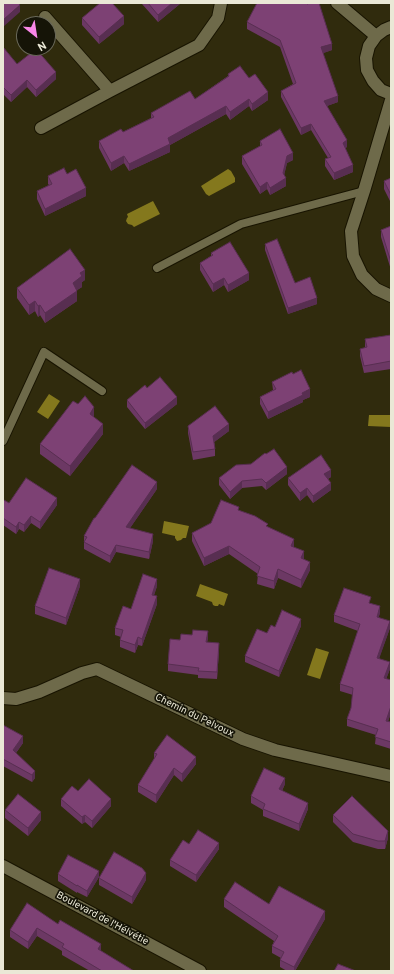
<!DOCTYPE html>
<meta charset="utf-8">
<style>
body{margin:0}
#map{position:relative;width:394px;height:974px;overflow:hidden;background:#302b0d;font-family:Overpass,sans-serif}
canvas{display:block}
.frame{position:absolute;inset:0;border:4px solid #eae8d6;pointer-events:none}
.north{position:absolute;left:16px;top:16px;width:40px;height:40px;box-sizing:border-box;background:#151407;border:1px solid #6a695a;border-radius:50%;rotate:150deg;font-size:11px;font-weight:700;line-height:16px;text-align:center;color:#eae8d6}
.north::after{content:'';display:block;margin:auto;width:14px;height:18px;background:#f987e8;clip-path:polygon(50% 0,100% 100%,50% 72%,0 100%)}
</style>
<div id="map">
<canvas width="394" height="974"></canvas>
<div class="frame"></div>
<div class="north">N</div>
</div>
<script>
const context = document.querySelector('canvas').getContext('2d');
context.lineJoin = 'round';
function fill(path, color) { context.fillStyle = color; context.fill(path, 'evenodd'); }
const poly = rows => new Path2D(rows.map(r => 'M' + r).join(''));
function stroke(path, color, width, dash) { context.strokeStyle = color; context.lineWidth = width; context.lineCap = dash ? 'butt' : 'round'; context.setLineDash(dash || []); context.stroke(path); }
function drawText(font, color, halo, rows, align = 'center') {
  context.font = font + ' Overpass,sans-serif'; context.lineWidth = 3.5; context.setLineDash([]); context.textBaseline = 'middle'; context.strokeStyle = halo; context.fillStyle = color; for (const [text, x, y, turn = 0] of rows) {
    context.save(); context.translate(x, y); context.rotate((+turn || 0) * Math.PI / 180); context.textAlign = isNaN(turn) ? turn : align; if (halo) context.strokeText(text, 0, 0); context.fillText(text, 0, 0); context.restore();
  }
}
fill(poly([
 [228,169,231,171,235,178,235,182,209,196,206,194,201,186],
 [153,201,160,214,134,227,132,225,128,224,126,221,127,218,128,217,127,214],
 [49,394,60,401,48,419,37,412],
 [369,415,391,415,391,427,368,426],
 [164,521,189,526,186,538,183,538,181,540,177,541,175,538,175,536,162,533],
 [200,584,228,594,224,606,219,604,218,606,215,606,213,605,212,602,196,596],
 [316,648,329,652,320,679,307,675]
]), '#84781d');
const lane = poly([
 [157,268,241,224,364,191],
 [3,441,44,352,102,391]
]);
const street = poly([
 [337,3,376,36],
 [45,17,110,91],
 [391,27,384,30,376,36,369,46,366,58,367,70,373,81,381,90,391,94],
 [391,100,364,191,351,231,353,256,362,275,376,289,391,296],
 [41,128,110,91,199,45,218,18,221,3],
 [3,698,16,699,39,692,82,673,97,669,243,739,275,750,391,776],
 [3,866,200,971]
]);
stroke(lane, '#181400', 10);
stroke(street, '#181400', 14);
stroke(lane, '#6e6a4a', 8);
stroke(street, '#6e6a4a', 12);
fill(poly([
 [142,3,181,3,158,22,142,4],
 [82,18,124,24,99,44,82,25],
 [247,22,332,50,323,53,338,102,327,106,347,147,345,148,353,172,334,180,325,166,325,159,328,158,311,130,301,135,281,97,281,91,293,84,280,47,247,29],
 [3,47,17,64,56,79,36,97,27,87,11,102,4,95],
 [228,74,249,78,268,100,252,111,249,106,230,120,226,114,170,145,170,152,129,171,124,163,111,171,99,148,99,141,123,132,151,118,151,113,195,99,228,76],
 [260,141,293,160,287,163,284,175,286,186,270,195,267,189,260,194,242,164,242,156,260,146],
 [67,174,86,196,45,216,37,199,37,191,49,185,48,184,48,176],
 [391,178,391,203,384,189,384,181],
 [391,226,391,270,381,237,381,230],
 [265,244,295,283,317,304,288,314,265,250],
 [211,253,249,280,228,292,224,285,213,292,200,270,200,263,211,256],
 [85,280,82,282,82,287,77,290,77,301,45,323,40,315,38,317,35,311,29,315,17,298,17,288],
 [391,335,391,369,364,373,360,356,360,349,365,348,365,339],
 [293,374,310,397,303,400,303,402,268,419,260,404,260,397,273,390,272,382],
 [127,400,177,404,145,429,127,407],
 [78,404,94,417,103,434,70,476,40,454,40,444],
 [188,426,229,431,214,442,215,449,215,456,193,460,188,433],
 [287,474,266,490,262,486,242,488,230,499,219,485,219,478],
 [331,477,328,479,331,490,313,503,307,495,300,501,288,485,288,478],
 [157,489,130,528,153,541,149,559,116,552,110,563,84,549,84,536,95,518],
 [3,501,9,503,57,505,40,529,31,523,24,532,19,529,16,534,3,525],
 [239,510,268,527,294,547,304,560,310,570,301,588,278,578,274,589,257,584,258,574,229,554,204,566,192,541,192,533],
 [80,586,66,625,35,614,35,606],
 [157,586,154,595,157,604,142,646,138,645,135,653,120,647,120,640,121,637,115,635,115,628,131,609],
 [371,603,380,613,378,618,390,628,379,658,390,669,386,679,391,680,391,713,388,721,391,722,391,749,375,744,376,735,347,726,347,719,351,708,353,695,340,691,340,684,358,631,334,622,334,615],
 [301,626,279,677,245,662,245,656,275,627],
 [208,638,207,642,219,650,217,679,198,678,198,675,168,671,168,664,180,640],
 [3,725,23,743,16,753,35,778,32,782,3,766],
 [154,753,196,764,182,782,174,775,156,803,138,792,138,785,154,759],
 [285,784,282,791,308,809,299,831,263,816,263,810,251,803,251,796],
 [78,791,111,806,92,828,85,822,82,824,61,806,61,799],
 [5,810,41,820,28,836,5,818],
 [333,815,388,838,385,849,378,849,353,842,333,822],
 [189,844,219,849,196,882,170,866,170,860],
 [58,874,99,877,87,897,77,892,77,893,58,881],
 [99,878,146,880,132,904,99,885],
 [224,899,269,904,325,919,295,971,287,971,280,967,280,960,281,958,272,953,272,946,274,941,224,907],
 [58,924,101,951,134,971,90,971,62,955,62,951,37,936,28,949,10,937,10,930]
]), '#6c3864');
fill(poly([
 [172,3,181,3,158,22,158,15],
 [20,5,20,12,3,27,3,20],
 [124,16,124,24,99,44,99,37],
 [332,44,332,50,321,54,321,47],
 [56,72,56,79,36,97,36,90],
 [27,80,27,87,11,102,11,95],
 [4,88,4,95,3,96,3,89],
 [268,92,268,100,252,111,252,104],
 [338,96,338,102,324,107,324,101],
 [249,99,249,106,230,120,230,112],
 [226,106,226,114,170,145,170,152,129,171,129,164,168,138],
 [311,124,311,130,301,135,301,128],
 [347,140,347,147,343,149,343,143],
 [293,153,293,160,287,163,283,180,283,173,287,156],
 [124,156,124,163,111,171,111,163],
 [353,165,353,172,334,180,334,173],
 [286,178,286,186,270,195,270,188],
 [267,182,267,189,260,194,260,187],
 [86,188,86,196,45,216,45,209],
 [85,270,85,280,82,282,82,287,73,293,73,283,80,273],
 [249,273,249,280,228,292,228,285],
 [224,278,224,285,213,292,213,284],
 [77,291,77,301,45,323,45,313],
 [317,298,317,304,288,314,288,308],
 [35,301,35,311,29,315,29,305],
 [40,305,40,315,38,317,38,306],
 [4,342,4,349,3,352,3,344],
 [310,389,310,397,303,400,303,402,268,419,268,412],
 [177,397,177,404,145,429,145,423],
 [94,407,94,418,90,414],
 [103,424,103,434,70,476,70,466],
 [229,424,229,431,213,443,213,436],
 [287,467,287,474,266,490,266,483],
 [331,470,331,477,324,481,324,474],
 [242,481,242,488,230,499,230,492],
 [157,482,157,489,126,534,126,527],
 [331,483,331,490,313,503,313,496],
 [307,488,307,495,300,501,300,493],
 [57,498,57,505,40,529,40,522],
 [31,516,31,523,24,532,24,525],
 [19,522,19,529,16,534,16,527],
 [153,534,153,541,149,559,149,552],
 [294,539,294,548,291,546],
 [116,545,116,552,110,563,110,556],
 [229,546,229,554,204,566,204,558],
 [304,551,304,560,301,558],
 [310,562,310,570,301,588,301,580],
 [278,569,278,578,274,589,274,581],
 [80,579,80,586,66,625,66,618],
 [157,579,157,586,152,602,152,595],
 [157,596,157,604,142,646,142,639],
 [380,606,380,613,377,624,377,617],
 [301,619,301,626,279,677,279,671],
 [390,621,390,628,377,665,377,658],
 [208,631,208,638,206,649,206,642],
 [138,637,138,645,135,653,135,645],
 [219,643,219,650,217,679,217,672],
 [390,662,390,669,384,685,384,678],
 [391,706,391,713,386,728,386,721],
 [23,736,23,743,13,757,13,750],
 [196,757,196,764,182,782,182,774],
 [174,768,174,775,156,803,156,795],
 [35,771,35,778,32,782,32,775],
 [285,778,285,784,279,796,279,789],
 [111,799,111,806,92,828,92,821],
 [308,803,308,809,299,831,299,824],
 [41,812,41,820,28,836,28,828],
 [85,815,85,822,82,824,82,817],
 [388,831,388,838,385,849,385,841],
 [219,843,219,849,196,882,196,875],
 [99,871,99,877,87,897,87,891],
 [146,873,146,880,132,904,132,897],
 [325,911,325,919,295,971,294,971,294,967],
 [37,928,37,936,28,949,28,942],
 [101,944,101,952,98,949]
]), '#582e51');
const building = poly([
 [3,3,18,3,20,5,3,20,3,3],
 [100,3,112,3,124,16,99,37,82,18,100,3],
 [148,3,172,3,158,15,148,3],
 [257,3,305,3,308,4,309,3,319,3,332,44,321,47,338,96,324,101,347,140,343,143,353,165,334,173,325,159,331,157,311,124,301,128,281,91,296,83,280,40,247,22,257,3],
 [3,47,17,64,36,49,56,72,36,90,27,80,11,95,4,88,3,89,3,47],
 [240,66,249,78,255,74,268,92,252,104,249,99,230,112,226,106,168,138,170,144,129,164,124,156,111,163,99,141,121,129,123,132,154,117,151,113,190,91,195,99,229,76,228,74,240,66],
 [280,129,293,153,287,156,283,173,286,178,270,188,267,182,260,187,242,156,262,145,260,141,280,129],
 [64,168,67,174,76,169,86,188,45,209,37,191,52,184,48,176,64,168],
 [391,178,391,195,384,181,391,178],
 [391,226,391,262,381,230,391,226],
 [277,239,295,283,310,277,317,298,288,308,265,244,277,239],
 [230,242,249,273,228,285,224,278,213,284,200,263,213,255,211,253,230,242],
 [70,249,85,270,80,273,82,276,73,283,77,291,45,313,40,305,38,306,35,301,29,305,17,288,70,249],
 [391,335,391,361,364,366,360,349,367,347,365,339,391,335],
 [301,370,310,389,302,393,303,395,268,412,260,397,276,389,272,382,292,372,293,374,301,370],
 [160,377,177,397,145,423,127,400,145,385,147,388,160,377],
 [85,396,94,407,90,414,103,424,70,466,40,444,73,401,78,404,85,396],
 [215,406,229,424,213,436,215,449,193,452,188,426,215,406],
 [274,449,287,467,266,483,262,479,242,481,230,492,219,478,236,465,251,464,265,453,266,454,274,449],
 [321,455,331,470,324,474,331,483,313,496,307,488,300,493,288,478,321,455],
 [132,465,157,482,126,527,153,534,149,552,116,545,110,556,84,542,87,537,84,536,94,518,95,518,132,465],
 [26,478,57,498,40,522,31,516,24,525,19,522,16,527,3,518,3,501,4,500,9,503,26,478],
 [221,500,239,507,238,510,255,516,268,524,266,526,294,539,291,546,304,551,301,558,310,562,301,580,278,569,274,581,257,576,260,567,229,546,204,558,192,533,211,523,221,500],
 [49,568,80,579,66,618,35,606,49,568],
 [143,574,157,579,152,595,157,596,142,639,138,637,135,645,120,640,123,630,115,628,123,606,131,609,143,574],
 [344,588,371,597,369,603,380,606,377,617,390,621,377,658,390,662,384,678,391,680,391,706,386,721,391,722,391,742,375,737,378,729,347,719,351,708,353,688,340,684,360,624,334,615,344,588],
 [282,610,301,619,279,671,245,656,257,629,267,633,271,625,275,627,282,610],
 [193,630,208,631,206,642,219,643,217,672,198,671,199,668,168,664,170,639,180,640,181,634,192,635,193,630],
 [3,725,23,736,13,750,35,771,32,775,3,759,3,725],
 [167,735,196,757,182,774,174,768,156,795,138,785,157,754,154,753,167,735],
 [264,768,285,778,279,789,308,803,299,824,263,809,265,804,251,796,264,768],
 [89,779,111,799,92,821,85,815,82,817,61,799,72,786,78,791,89,779],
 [18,794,41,812,28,828,5,810,18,794],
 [352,796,388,831,385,841,378,841,353,834,333,815,352,796],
 [198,830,219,843,196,875,170,860,183,840,189,844,198,830],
 [114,852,142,868,146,873,132,897,99,878,114,852],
 [68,855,99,871,87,891,77,885,77,886,58,874,68,855],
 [235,882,269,904,279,886,325,911,294,967,280,960,284,952,272,946,278,936,224,899,235,882],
 [27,903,58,924,60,920,101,944,98,949,134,971,102,971,62,947,64,944,37,928,28,942,10,930,27,903],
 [338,964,356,971,334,971,338,964]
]);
fill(building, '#7d4174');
stroke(building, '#582e51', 1);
drawText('10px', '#eae8d6', '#151407', [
 ["Chemin du Pelvoux",194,716,26],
 ["Boulevard de l'Hélvétie",102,919,28]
]);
</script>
